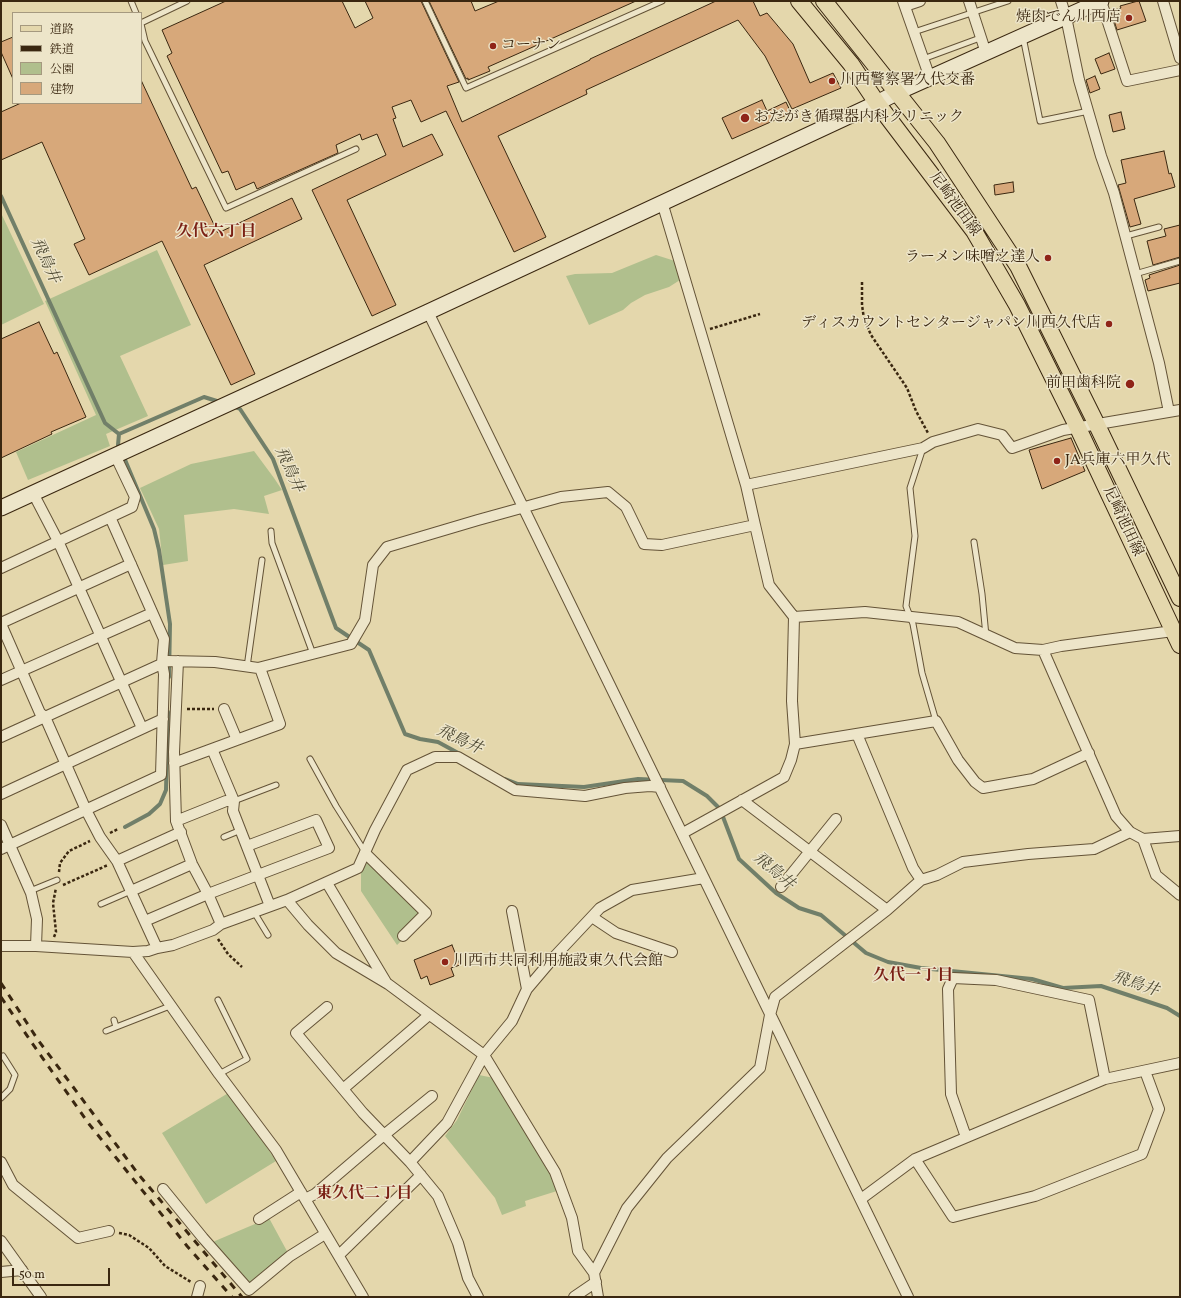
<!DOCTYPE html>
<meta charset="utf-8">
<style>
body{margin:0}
#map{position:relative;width:1181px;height:1298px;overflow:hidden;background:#e4d7ac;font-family:Vollkorn,"Noto Serif JP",serif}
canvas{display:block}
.frame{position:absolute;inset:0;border:2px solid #3a2710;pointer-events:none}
.legend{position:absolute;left:12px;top:12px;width:130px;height:92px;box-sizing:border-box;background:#ede5c9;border:1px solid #a5997f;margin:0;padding:5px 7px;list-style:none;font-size:12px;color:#3a2710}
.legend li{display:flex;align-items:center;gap:8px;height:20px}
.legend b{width:20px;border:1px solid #a5997f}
.scale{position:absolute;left:12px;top:1268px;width:98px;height:18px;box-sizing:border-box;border:2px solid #3a2710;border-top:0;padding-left:5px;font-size:12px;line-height:14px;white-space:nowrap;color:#3a2710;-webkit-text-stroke:3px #ede5c9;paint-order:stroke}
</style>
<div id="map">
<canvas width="1181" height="1298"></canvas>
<div class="frame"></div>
<ul class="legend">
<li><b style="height:5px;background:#e4d7ac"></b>道路</li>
<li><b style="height:5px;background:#3a2710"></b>鉄道</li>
<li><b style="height:11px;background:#b0bf8d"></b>公園</li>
<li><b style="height:11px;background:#d7a87a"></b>建物</li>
</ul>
<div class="scale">50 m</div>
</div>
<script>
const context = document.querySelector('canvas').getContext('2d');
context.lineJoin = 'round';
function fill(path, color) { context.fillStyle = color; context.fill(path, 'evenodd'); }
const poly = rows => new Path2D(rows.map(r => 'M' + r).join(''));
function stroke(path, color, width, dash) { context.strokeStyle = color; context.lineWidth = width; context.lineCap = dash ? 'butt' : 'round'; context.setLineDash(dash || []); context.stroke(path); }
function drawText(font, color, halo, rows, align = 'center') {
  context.font = font + ' Vollkorn,"Noto Serif JP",serif'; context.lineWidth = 3; context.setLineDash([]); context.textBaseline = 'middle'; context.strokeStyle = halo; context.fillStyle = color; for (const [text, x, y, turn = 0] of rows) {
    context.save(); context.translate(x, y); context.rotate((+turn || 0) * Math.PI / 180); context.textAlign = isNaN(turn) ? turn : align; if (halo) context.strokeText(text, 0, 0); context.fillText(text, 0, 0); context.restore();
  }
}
fill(poly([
 [1,213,44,304,1,325],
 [157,250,191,325,120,356,148,416,106,434,110,446,28,480,16,452,96,415,45,301],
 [656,255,675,261,680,280,669,287,645,295,631,303,623,310,589,325,566,276,575,274,612,273],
 [254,451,274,478,282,490,264,496,269,514,234,509,184,515,188,561,163,565,159,529,140,488,191,464],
 [368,862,424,919,397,945,361,891,361,870],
 [479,1075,494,1078,549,1171,557,1191,525,1201,526,1206,502,1215,495,1198,445,1136,457,1120],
 [230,1092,276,1161,206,1204,162,1133],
 [269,1218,288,1253,249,1285,211,1245,215,1241]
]), '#b0bf8d');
stroke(poly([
 [1,196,105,423,119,434,204,397,220,402],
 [232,406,240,409,273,459,336,628,369,650,405,734,420,739,438,742,460,754],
 [119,434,118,445,120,449],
 [123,455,154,529,159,550,170,624,169,677],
 [505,779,518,784,584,787,638,779,683,781,707,796,720,809,739,859,776,893,799,908,821,915,866,953,888,962,921,968,1032,979,1063,988,1101,986,1167,1008,1180,1016],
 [125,827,149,814,160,804,166,790,168,712]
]), '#717f69', 4);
const building = poly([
 [226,1,342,1,355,28,373,18,365,1,421,1,459,82,447,86,462,122,590,60,590,59,716,1,753,1,760,16,767,13,793,44,810,83,833,73,841,88,792,109,765,56,738,20,586,90,587,94,498,136,546,237,514,252,446,111,421,122,411,100,392,107,396,118,393,119,403,147,432,134,443,155,347,200,396,305,372,316,312,190,386,155,377,134,362,140,360,134,336,145,338,153,257,189,254,182,236,190,228,171,222,173,167,56,172,53,162,30,226,1],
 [429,1,471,1,475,11,499,1,636,1,488,67,490,71,468,80,468,78,466,79,429,1],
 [1138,1,1139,1,1146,21,1117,30,1111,11,1121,8,1120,6,1138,1],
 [13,37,13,79,1,52,1,42,13,37],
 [1109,53,1115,69,1101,74,1095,59,1109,53],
 [1095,76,1100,89,1090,93,1086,80,1095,76],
 [141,80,192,189,196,187,218,233,292,198,302,219,204,265,255,374,231,385,162,241,89,275,74,244,85,239,42,142,1,160,1,112,21,103,141,103,141,80],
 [762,100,767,111,786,102,791,113,732,139,722,118,762,100],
 [1121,112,1125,129,1113,132,1109,115,1121,112],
 [1164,151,1169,174,1171,173,1175,187,1134,199,1141,224,1130,227,1118,185,1126,183,1121,160,1164,151],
 [1013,182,1014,192,995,195,994,185,1013,182],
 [1180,225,1180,257,1153,265,1147,241,1166,236,1164,229,1180,225],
 [1180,265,1180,283,1148,291,1145,280,1150,278,1149,275,1180,265],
 [39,322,54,354,57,352,86,417,51,432,52,434,1,458,1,339,39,322],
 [1071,438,1085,471,1042,489,1029,450,1071,438],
 [452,945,460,965,451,968,454,976,430,985,427,976,421,979,414,960,452,945]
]);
fill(building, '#d7a87a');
stroke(building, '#3a2710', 1);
const lane = poly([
 [131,1,136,13],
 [425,1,466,88,662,1],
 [141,23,187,1],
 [141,24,145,41,226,208,356,149],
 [914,32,1008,1],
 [1023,37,1040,121,1089,111],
 [923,59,980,38],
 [1126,236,1159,227],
 [1135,274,1180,261],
 [923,448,910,488,915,536,906,606,913,624,922,673,936,721],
 [271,531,272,543,313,654],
 [974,542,982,594,986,636],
 [247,667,262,560],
 [310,759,336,806,365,852],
 [234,801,276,785],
 [224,837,241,830],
 [30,891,57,880],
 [101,904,131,891],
 [254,912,268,935],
 [218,1000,247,1059,219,1074],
 [114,1020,116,1027],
 [106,1031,170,1006],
 [1,1098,10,1089,15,1075,3,1056]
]);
const street = poly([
 [903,1,930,78],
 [969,1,986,53],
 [1061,1,1066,17,1079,80,1101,156,1114,193,1159,363,1169,412],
 [1101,1,1127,81,1180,70],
 [1163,1,1180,58],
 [905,6,920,1],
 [428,312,908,1297],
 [746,485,923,448,933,442,978,429,1002,435,1012,448,1063,430,1180,410],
 [33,493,58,541,142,728],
 [755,525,769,585,794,617,865,612,958,622,1015,648,1043,650,1061,646,1173,631],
 [1,568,132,507,135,497,115,455],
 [1,623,131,564],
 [1,624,40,713,45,717,86,810,100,837,117,861,157,948],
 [1043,650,1116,816,1130,832],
 [178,661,174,752,176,821,192,864,208,894,221,924],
 [1,680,152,613],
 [224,709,237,740],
 [857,734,913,868,921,880],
 [1,737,168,661,215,662,258,668,351,644,365,620,373,565,387,547,478,520,561,497,608,492,626,507,644,544,662,545,755,525,746,485,662,202],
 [795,744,936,721,958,760,975,782,983,788,1033,779,1089,753],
 [212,749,234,801,233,811,270,906],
 [174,763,280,724,260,668],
 [1,794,163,719],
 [742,800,887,910],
 [176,821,226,801,234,801],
 [1,825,31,893,37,919,36,946],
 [683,833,784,777,791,760,795,744,792,701,794,617],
 [1143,839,1156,875,1180,895],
 [1,849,161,775,164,674,162,663,164,639,110,517],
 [365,853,426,913,403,936],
 [117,861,181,832],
 [327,883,386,982],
 [781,887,836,819],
 [131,891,192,864],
 [287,900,358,868,375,830,407,770,435,757,458,757,515,790,585,796,625,788,650,786,660,787],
 [512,911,527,989],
 [592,917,616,933,672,952],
 [145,921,208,894,329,848,316,820,247,846],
 [1,946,36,946,133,952,219,1074,276,1150,363,1297],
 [133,952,148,951,157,948,173,945,213,930,221,924,287,900,308,925,336,953,388,984,484,1055,555,1172,572,1218,578,1251,594,1273],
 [327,1007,296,1033,363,1113,410,1162,438,1196,458,1243,468,1278,478,1297],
 [343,1089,429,1015],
 [966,1137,951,1094,948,989,953,978,996,980,1089,1000,1105,1079],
 [915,1159,953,1217,1035,1196,1142,1154,1159,1109,1145,1071],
 [1,1162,13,1185,78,1238,109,1231],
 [410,1162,447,1123,484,1055,512,1021,527,989,555,956,600,908,632,890,704,878],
 [163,1189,203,1238,249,1290,290,1256,325,1234],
 [305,1199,315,1194,384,1135,432,1096],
 [861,1199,915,1159,1105,1079,1180,1063],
 [259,1219,301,1192],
 [1,1241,41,1297],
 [339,1255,421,1175],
 [1,1272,22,1270],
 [197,1297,200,1286],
 [574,1297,596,1282],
 [598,1297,594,1273,627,1208,667,1158,760,1068,770,1015,775,997,887,910,921,880,937,875,963,862,1028,854,1094,849,1130,832,1143,839,1180,836]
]);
const secondary = poly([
 [1,508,428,312,877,103,898,92,1101,1]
]);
const primary = poly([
 [799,1,851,64,877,103,974,231,1017,305,1078,428,1180,645],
 [824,1,937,143,1018,266,1097,425,1180,598]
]);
stroke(lane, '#645337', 7);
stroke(street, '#645337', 12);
stroke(secondary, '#3a2710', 17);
stroke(primary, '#3a2710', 18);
stroke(poly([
 [862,282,862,305,864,319,871,335,907,388,916,411,928,433],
 [710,329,760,314],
 [187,709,214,709],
 [110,833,118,829],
 [59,872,60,863,69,851,90,841],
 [63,885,108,865],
 [54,937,56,932,53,903,56,888],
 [218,939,228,954,242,967],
 [119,1233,129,1235,149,1248,165,1266,191,1282]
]), '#3a2710', 2.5, [3, 2]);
stroke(lane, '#ede5c9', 5);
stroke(street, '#ede5c9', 10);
stroke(secondary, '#ede5c9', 15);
stroke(primary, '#e4d7ac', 16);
stroke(poly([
 [1,983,38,1040,139,1175,242,1297],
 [1,997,32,1043,89,1124,187,1246,232,1297]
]), '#3a2710', 3, [7, 7]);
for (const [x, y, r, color] of [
 [1129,18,4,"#8f2418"],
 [493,46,4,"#8f2418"],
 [832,81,4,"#8f2418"],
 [745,118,5,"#8f2418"],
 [1048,258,4,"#8f2418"],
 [1109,324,4,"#8f2418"],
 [1130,384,5,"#8f2418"],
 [1057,461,4,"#8f2418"],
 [445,962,4,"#8f2418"]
]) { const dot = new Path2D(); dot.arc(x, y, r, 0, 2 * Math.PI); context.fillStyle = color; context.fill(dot); stroke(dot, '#ede5c9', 1.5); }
drawText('15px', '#3a2710', '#ede5c9', [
 ["焼肉でん川西店",1121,18,"right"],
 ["コーナン",501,46],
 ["川西警察署久代交番",840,81],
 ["おだがき循環器内科クリニック",754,118],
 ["ラーメン味噌之達人",1040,258,"right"],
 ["ディスカウントセンタージャパン川西久代店",1101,324,"right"],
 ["前田歯科院",1121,384,"right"],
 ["JA兵庫六甲久代",1065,461],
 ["川西市共同利用施設東久代会館",453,962]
], 'left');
drawText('15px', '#3a2710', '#ede5c9', [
 ["尼崎池田線",954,205,54],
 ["尼崎池田線",1122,522,65]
]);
drawText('bold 16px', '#7a1f14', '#ede5c9', [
 ["久代六丁目",216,233],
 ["久代一丁目",913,977],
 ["東久代二丁目",364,1195]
]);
drawText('italic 16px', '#514c35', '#ede5c9', [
 ["飛鳥井",44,261,65],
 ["飛鳥井",288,470,66],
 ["飛鳥井",459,741,25],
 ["飛鳥井",773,872,40],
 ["飛鳥井",1135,985,19]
]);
</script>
